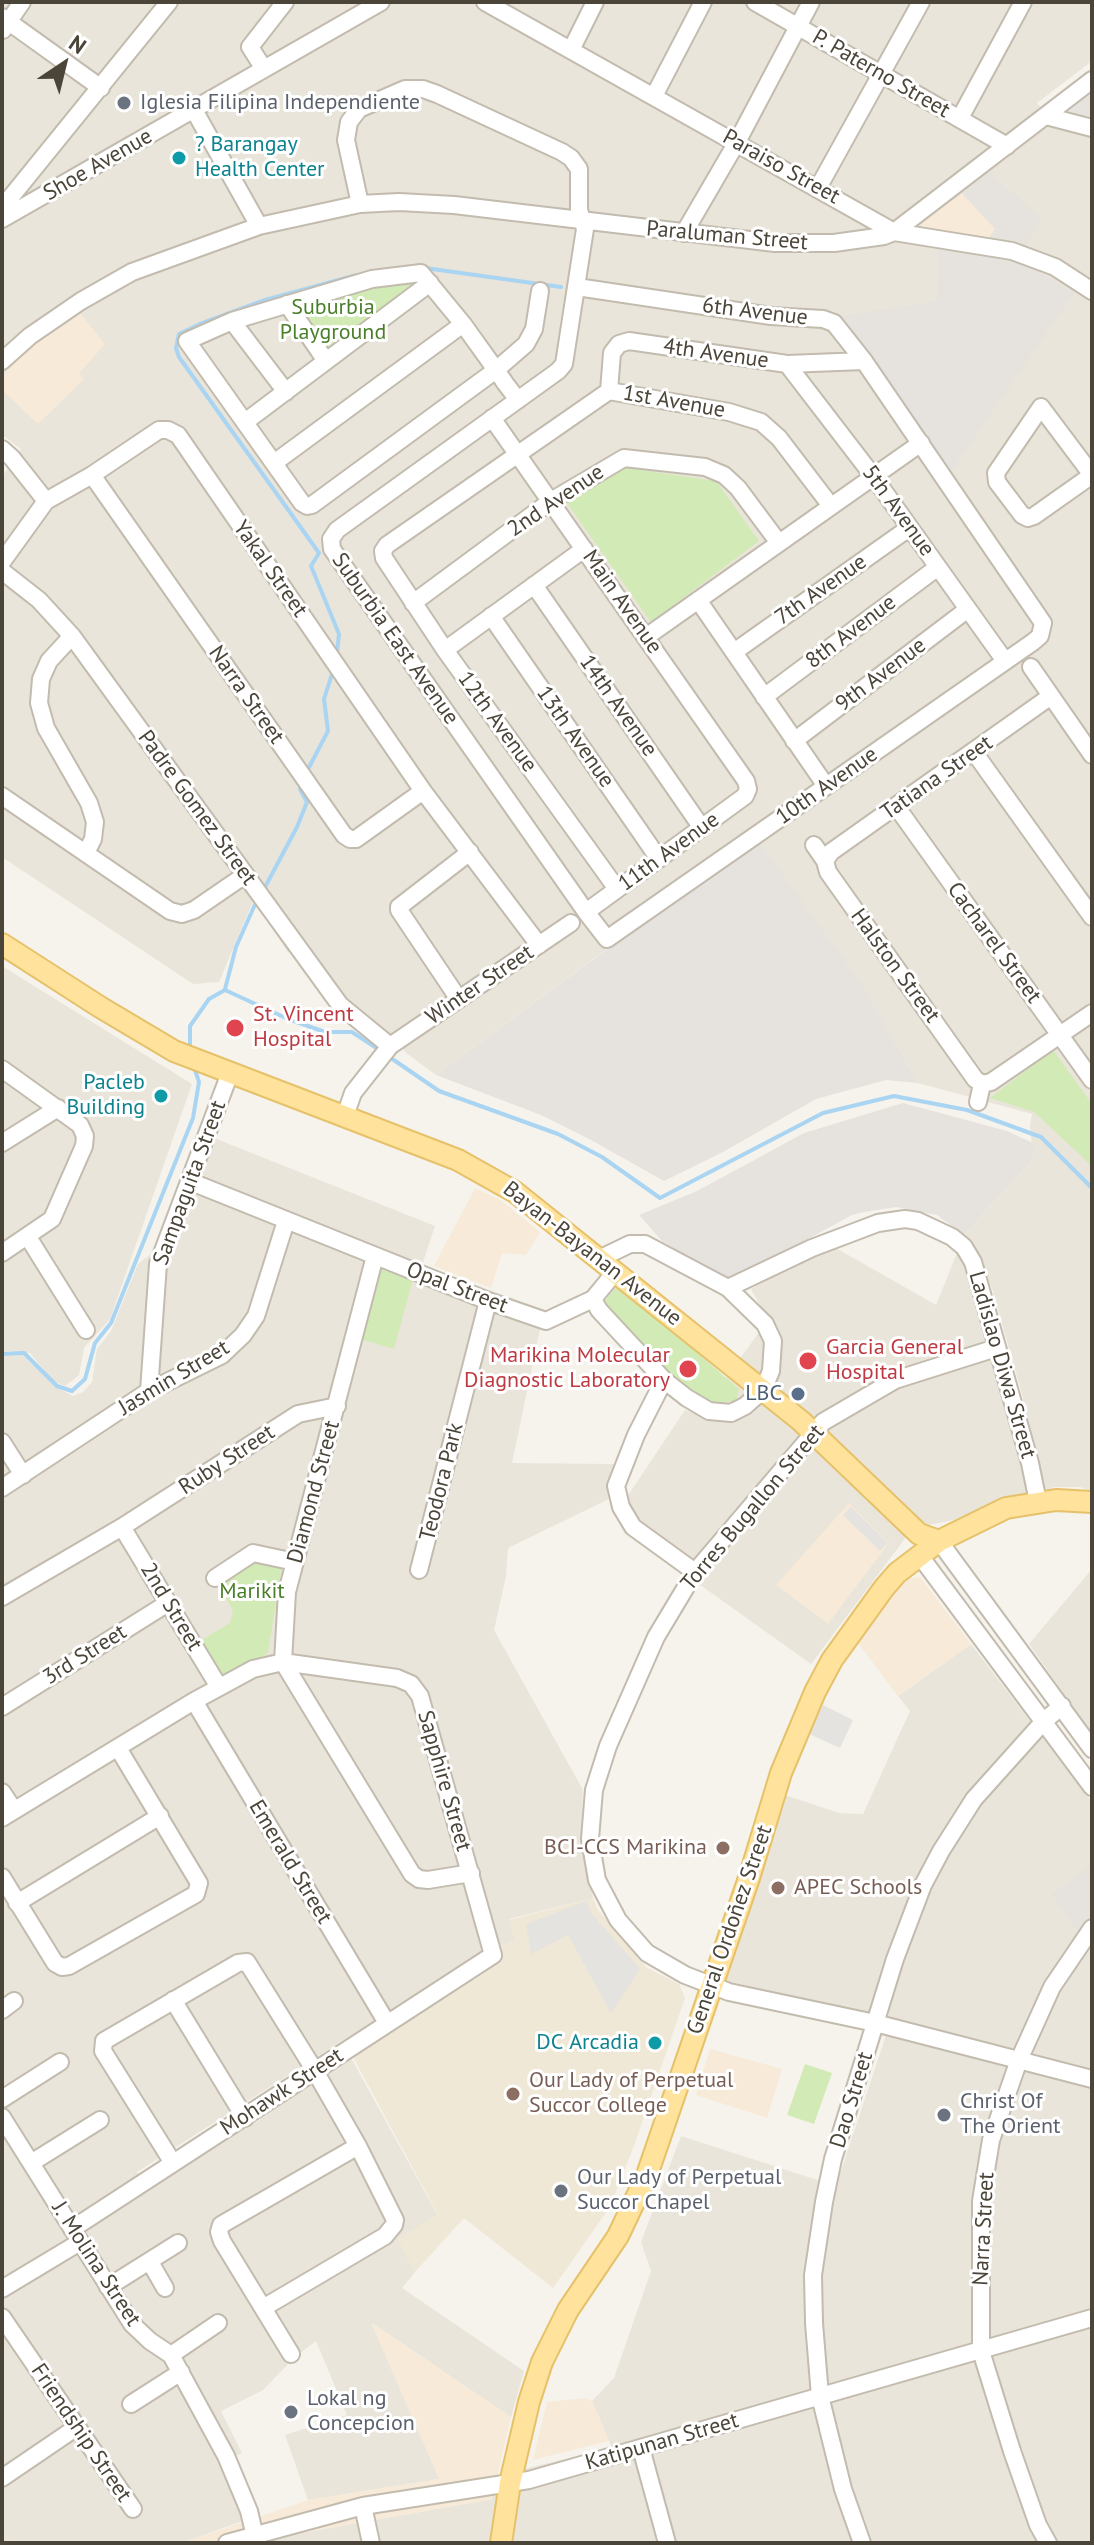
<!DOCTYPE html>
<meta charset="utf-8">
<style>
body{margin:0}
#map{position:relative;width:1094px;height:2545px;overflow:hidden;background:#f6f3ec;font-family:"PT Sans",sans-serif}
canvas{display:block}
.frame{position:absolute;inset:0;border:4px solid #4b4439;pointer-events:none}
.north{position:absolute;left:24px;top:24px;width:80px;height:80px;-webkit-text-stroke:6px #fff;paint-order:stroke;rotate:35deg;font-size:22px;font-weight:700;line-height:32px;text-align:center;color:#4b4439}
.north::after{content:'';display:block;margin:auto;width:28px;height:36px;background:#4b4439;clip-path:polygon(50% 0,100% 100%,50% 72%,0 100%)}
</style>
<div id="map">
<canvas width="1094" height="2545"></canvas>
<div class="frame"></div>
<div class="north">N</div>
</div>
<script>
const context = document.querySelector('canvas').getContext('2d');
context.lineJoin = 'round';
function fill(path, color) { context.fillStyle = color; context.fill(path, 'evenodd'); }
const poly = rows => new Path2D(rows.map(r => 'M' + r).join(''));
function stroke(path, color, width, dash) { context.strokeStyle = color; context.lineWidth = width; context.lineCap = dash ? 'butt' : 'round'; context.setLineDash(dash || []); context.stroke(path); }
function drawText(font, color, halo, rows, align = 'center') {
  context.font = font + ' "PT Sans",sans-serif'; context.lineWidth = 6; context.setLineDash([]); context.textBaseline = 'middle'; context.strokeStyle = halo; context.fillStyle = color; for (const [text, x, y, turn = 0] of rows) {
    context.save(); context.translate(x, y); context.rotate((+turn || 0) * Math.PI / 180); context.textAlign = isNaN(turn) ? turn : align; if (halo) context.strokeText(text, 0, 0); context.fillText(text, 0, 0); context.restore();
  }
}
fill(poly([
 [2,2,1092,2,1092,61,1037,103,1053,121,1092,131,1092,1491,1080,1487,1052,1487,1056,1500,913,1528,811,1664,696,1582,623,1503,685,1410,699,1415,768,1320,751,1289,829,1244,936,1305,959,1248,1027,1424,1023,1398,992,1288,964,1235,1033,1159,1030,1125,1032,1114,918,1083,871,1000,756,839,436,1075,405,1052,394,1037,344,998,304,943,288,953,254,899,219,982,193,984,2,857,2,477,21,449,2,435],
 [2,966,192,1084,110,1319,84,1348,79,1375,65,1386,53,1381,30,1353,2,1351],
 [214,1138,435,1226,422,1265,544,1310,512,1463,614,1464,611,1498,508,1548,506,1576,494,1630,583,1790,581,1840,593,1898,509,1919,516,1941,499,1946,340,2042,137,2172,146,2187,259,2120,350,2056,438,2216,398,2238,415,2272,402,2288,524,2371,511,2417,373,2324,440,2479,308,2500,285,2435,347,2415,316,2341,295,2357,263,2390,221,2411,242,2453,222,2462,248,2519,182,2543,2,2543,2,1356,22,1355,60,1389,73,1396,83,1392,92,1382,97,1349,111,1331,138,1264,175,1235],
 [1092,1569,1092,1734,1029,1644],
 [971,1644,1092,1802,1092,2543,263,2543,285,2536,492,2499,498,2475,612,2448,592,2401,614,2378,651,2271,641,2242,681,2136,836,2186,891,2020,722,1980,779,1793,839,1813,863,1814,910,1711,898,1696]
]), '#eae5da');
fill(poly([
 [962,193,996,229,989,238,917,227],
 [80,313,105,344,79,374,84,379,38,424,2,390,2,376,33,344],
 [475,1188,499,1199,540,1232,526,1255,502,1253,491,1288,434,1266],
 [849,1503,889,1543,828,1624,776,1585],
 [920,1577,971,1644,898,1696,858,1643,905,1579],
 [710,2049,782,2069,767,2118,696,2095],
 [371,2323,511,2417,492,2499,285,2536,263,2543,182,2543,308,2500,439,2479],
 [586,2398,592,2401,609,2441,533,2460,547,2402]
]), '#f7ead8');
fill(poly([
 [1092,89,1092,120,1063,112],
 [989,172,1041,218,1024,249,989,238,995,229,962,193],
 [938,250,1009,255,1074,293,948,476,837,317,937,301],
 [757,839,865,989,918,1083,886,1080,816,1099,723,1152,664,1181,591,1140,541,1115,436,1075],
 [903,1103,1007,1131,1033,1143,1033,1159,964,1235,937,1215,896,1207,864,1212,852,1215,729,1282,662,1241,639,1215,697,1191,804,1133],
 [1092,1864,1092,1914,1079,1933,1052,1894]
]), '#e6e2dd');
fill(poly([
 [593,1898,598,1910,646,1967,679,1984,685,1998,635,2143,610,2207,553,2288,464,2218,415,2272,397,2238,438,2215,352,2055,485,1973,495,1959,498,1961,501,1956,499,1946,516,1941,509,1920]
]), '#efe8d6');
fill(poly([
 [388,280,424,280,327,357,294,307],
 [620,467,716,481,759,541,651,622,567,503],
 [1053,1050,1092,1104,1092,1166,1034,1112,990,1098],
 [379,1269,413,1279,394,1349,360,1339],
 [618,1284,739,1389,736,1401,703,1404,667,1377,602,1305],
 [255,1559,282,1565,268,1653,220,1683,195,1644,230,1623,233,1610,217,1583],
 [805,2064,832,2073,814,2124,787,2115]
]), '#d2eab5');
fill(poly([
 [851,1507,888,1543,880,1551,843,1515],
 [823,1705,853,1720,840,1748,809,1734],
 [586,1901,592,1914,640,1969,611,2013,568,1935,531,1954,526,1924]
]), '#e5e3e0');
stroke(poly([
 [425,268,561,287],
 [337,652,339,634,311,566,319,553,179,357,176,348,179,334,200,324,265,300,357,275],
 [306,773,328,731,324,699,332,674],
 [264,889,297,827,307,802,300,789,301,784],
 [225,989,236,947,257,900],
 [190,1051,190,1026,209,999,225,990,288,1019,325,1032,352,1032,381,1051],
 [388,1056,439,1091,558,1134,602,1157,660,1198,823,1113,894,1096,967,1110,1041,1137,1092,1188],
 [2,1354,24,1353,57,1386,72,1391,85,1379,95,1343,111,1323,193,1118,199,1082,194,1067]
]), '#a9d4f2', 4);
const minor = poly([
 [485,2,894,232,1012,251,1055,267,1092,291],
 [755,2,1007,146],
 [2,17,101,88],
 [3,30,22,2],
 [571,50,595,2],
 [264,69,250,47,285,2],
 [654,96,703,2],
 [194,110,259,226],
 [1046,116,1092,128],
 [960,118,1023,2],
 [818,188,921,2],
 [360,204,346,140,349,122,359,109,405,89,423,89,437,94,562,152,571,158,579,169,579,210,585,229,564,364,558,371,337,530,331,539,332,549,586,912,607,939,1033,642,1040,636,1043,623,864,361,834,323,823,319,771,316,577,287],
 [2,208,169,2],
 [2,219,381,2],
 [684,233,737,142,811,2],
 [287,304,326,361],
 [232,321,286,392],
 [2,361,30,336,81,301,132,272,259,226,360,204,399,202,454,205,775,243,834,243,884,236,894,232,1092,80],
 [787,364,873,476,1005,661],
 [609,391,612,353,619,344,629,341,787,364,864,361],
 [518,400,505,383,503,380,496,370,463,324,421,273,372,279,232,321,187,341,302,503,307,506,312,505,496,370,526,344,534,329,540,291],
 [492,418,746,781,748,789,745,796,586,912],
 [245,422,430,283],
 [2,449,12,458,46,501],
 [274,463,463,324],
 [92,475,344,835,350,839,356,839,423,791],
 [1092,475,1041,407,996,473,997,482,1022,515,1028,518,1034,516,1092,475,1092,474],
 [2,562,46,501,92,475,159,430,168,430,178,435,423,791,539,945],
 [2,571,39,600,72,636,340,1005,390,1046],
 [534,585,702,828],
 [698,600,826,786],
 [413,603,551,501,624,458,705,467,724,475,738,488,779,543],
 [491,616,659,859],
 [72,636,49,661,41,679,39,703,46,728,89,803,95,822,93,839,86,853],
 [646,637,921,443],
 [445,650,584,549],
 [734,652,909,528],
 [1031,667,1092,755],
 [764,697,938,567],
 [794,741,968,609],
 [974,752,1092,917],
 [2,796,170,911,182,914,194,910,245,875],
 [896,806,1092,1080],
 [814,845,825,861,828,872,975,1079,982,1084],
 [825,861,831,852,1051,696],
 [617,889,445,650,384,558,383,551,387,545,609,391,729,412,761,422,779,438,831,506],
 [458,998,399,910,399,907,470,852],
 [2,1069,80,1125,85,1136,84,1146,52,1219,2,1253],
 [978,1102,982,1084,991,1082,1092,1013],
 [345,1116,353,1093,390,1046,571,923],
 [2,1143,58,1108],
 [189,1181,488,1301,546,1321,593,1299,616,1271],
 [28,1237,86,1330],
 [375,1256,287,1592,283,1662,412,1874,419,1879,428,1880,471,1873],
 [728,1288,812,1248,878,1223,905,1219,918,1221,952,1237,964,1247,973,1262,1030,1463,1038,1502],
 [593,1299,599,1310,664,1380,687,1398,709,1411,731,1413,745,1406,763,1390,771,1371,773,1341,765,1324,728,1288,645,1244,630,1244,601,1258],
 [996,1348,895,1380,823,1422,695,1572,656,1637,608,1746,594,1790,590,1839,597,1880,618,1920,647,1953,685,1975,729,1992,875,2023,1092,2079],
 [664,1380,636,1435,616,1486,621,1507,633,1527,695,1572],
 [149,1391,158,1264,230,1073],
 [2,1442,23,1475],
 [2,1488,149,1391,222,1355,243,1335,256,1316,286,1221],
 [122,1527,219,1687],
 [939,1541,1092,1749],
 [920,1556,1092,1787],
 [419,1570,488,1301],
 [215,1578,253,1553,295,1562],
 [2,1597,122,1527,298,1414,337,1406],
 [194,1701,387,2023],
 [2,1707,168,1603],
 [2,1792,14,1810],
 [2,1818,194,1701,253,1669,283,1662,397,1678,411,1684,420,1696,493,1955,72,2229],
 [2,1877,55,1963,62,1967,69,1966,196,1894,199,1883,118,1748],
 [17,1903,160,1816],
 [173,2000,245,2118],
 [2,2010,14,2001],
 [2,2099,60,2062],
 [2,2117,132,2324,150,2341,171,2355,226,2456,249,2511,256,2541],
 [31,2163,100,2120],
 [173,2163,103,2051,104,2041,238,1963,247,1962,315,2071,358,2146,395,2220,394,2225,385,2236,263,2308],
 [150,2262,165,2288],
 [108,2287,178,2243],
 [2,2289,80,2242],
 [2,2317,133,2509],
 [291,2354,222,2241,219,2232,221,2225,358,2146],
 [171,2355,218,2323],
 [131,2404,181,2372],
 [641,2448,667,2543],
 [2,2478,77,2427],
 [363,2506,371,2543],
 [227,2543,363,2506,529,2480,1092,2318],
 [862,2543,843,2489,820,2396,814,2323,813,2275,824,2202,833,2159,895,1959,923,1885,941,1851,974,1799,1044,1721,1062,1706],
 [1048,2543,1038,2525,1012,2451,981,2351,981,2201,991,2140,1019,2060,1052,1987,1092,1928]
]);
const major = poly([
 [2,944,100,1007,174,1051,458,1160,515,1192,801,1421,919,1534,939,1541],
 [501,2543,510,2483,529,2402,542,2362,568,2310,618,2236,647,2175,749,1878,781,1773,815,1692,832,1660,884,1588,897,1573,939,1541,1006,1508,1056,1500,1092,1502]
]);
stroke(minor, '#c2bbae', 20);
stroke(major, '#e6c16a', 24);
stroke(minor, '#fff', 16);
stroke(major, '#ffe39c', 20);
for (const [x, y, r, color] of [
 [124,103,8,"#6b7280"],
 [179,158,8,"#0f9aa8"],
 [235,1028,10,"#e0444e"],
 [161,1096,8,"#0f9aa8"],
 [808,1361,10,"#e0444e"],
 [688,1369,10,"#e0444e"],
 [798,1394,8,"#5c6f8a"],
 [723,1848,8,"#8d6e63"],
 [778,1888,8,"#8d6e63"],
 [655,2043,8,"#0f9aa8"],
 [513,2094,8,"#8d6e63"],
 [944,2115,8,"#6b7280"],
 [561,2191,8,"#6b7280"],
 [291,2412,8,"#6b7280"]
]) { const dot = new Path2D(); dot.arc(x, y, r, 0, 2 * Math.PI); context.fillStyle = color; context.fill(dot); stroke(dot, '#fff', 3); }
drawText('22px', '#4b4439', '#fff', [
 ["P. Paterno Street",881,74,30],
 ["Shoe Avenue",98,165,-30],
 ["Paraiso Street",781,167,29],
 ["Paraluman Street",727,236,5],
 ["6th Avenue",755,312,7],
 ["4th Avenue",716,354,8],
 ["1st Avenue",674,402,10],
 ["2nd Avenue",556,501,-34],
 ["5th Avenue",898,511,54],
 ["Yakal Street",270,569,55],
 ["7th Avenue",821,590,-35],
 ["Main Avenue",622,602,55],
 ["8th Avenue",851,632,-37],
 ["Suburbia East Avenue",395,639,55],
 ["9th Avenue",881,675,-37],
 ["Narra Street",246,695,55],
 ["14th Avenue",618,706,55],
 ["12th Avenue",497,722,54],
 ["13th Avenue",575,737,55],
 ["Tatiana Street",937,778,-35],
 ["10th Avenue",827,786,-35],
 ["Padre Gomez Street",197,808,54],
 ["11th Avenue",669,852,-36],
 ["Cacharel Street",994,943,54],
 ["Halston Street",895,966,54],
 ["Winter Street",480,985,-34],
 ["Sampaguita Street",190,1183,-70],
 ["Bayan-Bayanan Avenue",592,1254,38],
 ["Opal Street",457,1288,21],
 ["Ladislao Diwa Street",1002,1365,74],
 ["Jasmin Street",174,1378,-31],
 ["Ruby Street",227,1460,-33],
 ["Teodora Park",442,1482,-76],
 ["Diamond Street",314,1492,-75],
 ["Torres Bugallon Street",753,1508,-50],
 ["2nd Street",171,1607,59],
 ["3rd Street",85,1655,-32],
 ["Sapphire Street",444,1781,74],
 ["Emerald Street",290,1862,59],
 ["General Ordoñez Street",730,1930,-71],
 ["Mohawk Street",282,2092,-33],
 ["Dao Street",852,2100,-73],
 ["Narra Street",984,2229,-87],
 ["J. Molina Street",96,2264,57],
 ["Friendship Street",81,2433,56],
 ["Katipunan Street",662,2442,-16]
]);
drawText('22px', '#5b616d', '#fff', [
 ["Iglesia Filipina Independiente",140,103],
 ["Christ Of",960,2102],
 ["The Orient",960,2127],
 ["Our Lady of Perpetual",577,2178],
 ["Succor Chapel",577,2203],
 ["Lokal ng",307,2399],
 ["Concepcion",307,2424]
], 'left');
drawText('22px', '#0d838f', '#fff', [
 ["? Barangay",195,145,"left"],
 ["Health Center",195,170,"left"],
 ["Pacleb",145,1083],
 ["Building",145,1108],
 ["DC Arcadia",639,2043]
], 'right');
drawText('22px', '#4a7f2a', '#fff', [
 ["Suburbia",333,308],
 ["Playground",333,333],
 ["Marikit",252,1592]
]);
drawText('22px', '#be3a42', '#fff', [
 ["St. Vincent",253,1015],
 ["Hospital",253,1040],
 ["Garcia General",826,1348],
 ["Hospital",826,1373],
 ["Marikina Molecular",670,1356,"right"],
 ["Diagnostic Laboratory",670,1381,"right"]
], 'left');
drawText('22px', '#4e5e75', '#fff', [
 ["LBC",782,1394]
], 'right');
drawText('22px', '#785e54', '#fff', [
 ["BCI-CCS Marikina",707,1848,"right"],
 ["APEC Schools",794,1888],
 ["Our Lady of Perpetual",529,2081],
 ["Succor College",529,2106]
], 'left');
</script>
